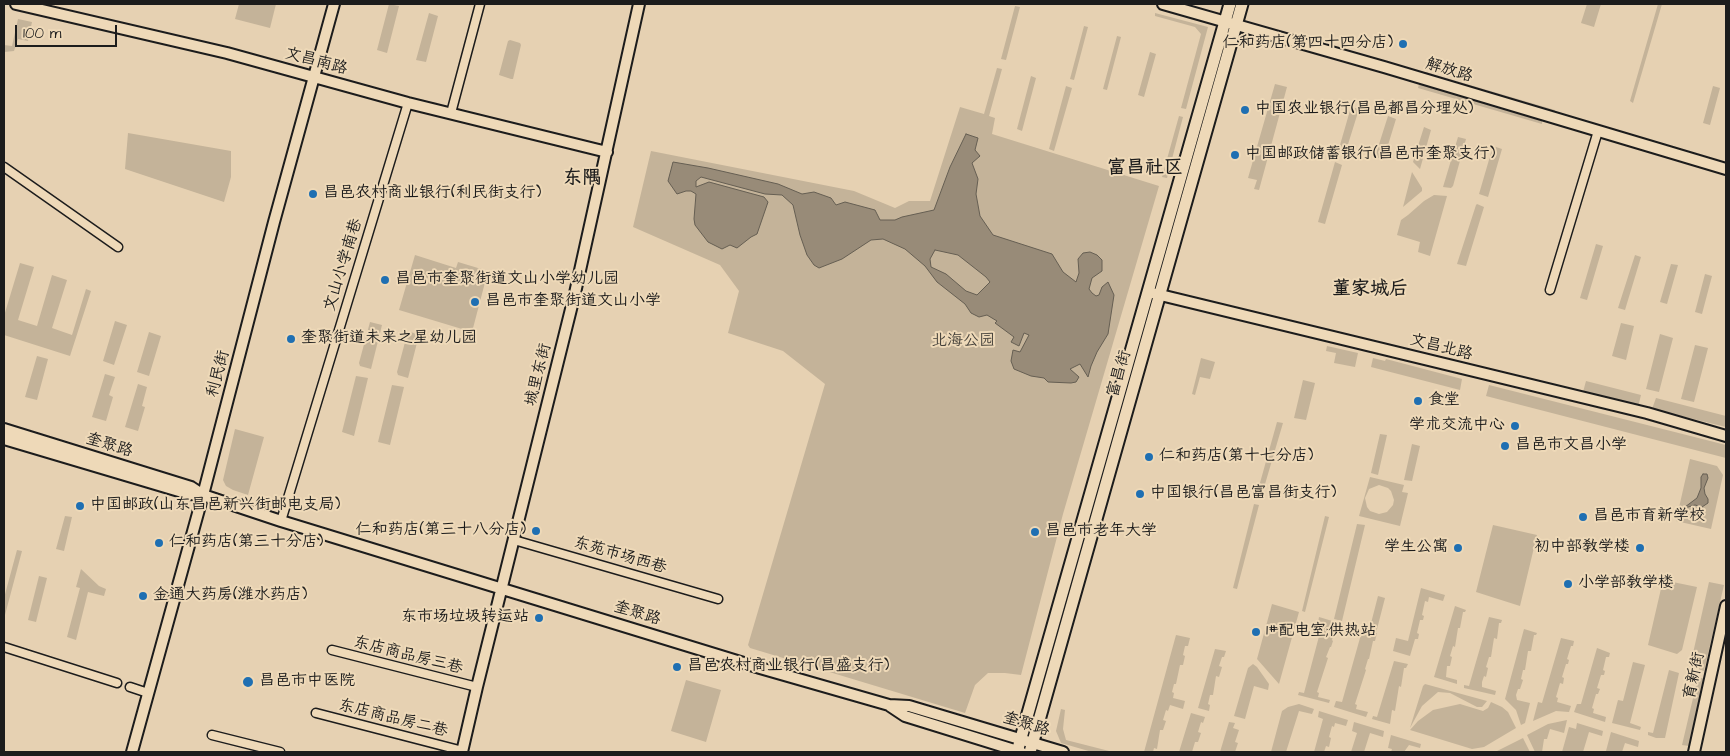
<!DOCTYPE html>
<meta charset="utf-8">
<style>
body{margin:0}
#map{position:relative;width:1730px;height:756px;overflow:hidden;background:#e6d1b2;font-family:"Architects Daughter",sans-serif}
canvas{display:block}
.frame{position:absolute;inset:0;border:5px solid #1c1c1c;pointer-events:none}
.scale{position:absolute;left:15px;top:25px;width:102px;height:22px;box-sizing:border-box;border:2px solid #1c1c1c;border-top:0;padding-left:6px;font-size:15px;line-height:18px;white-space:nowrap;color:#1c1c1c;-webkit-text-stroke:4px #eed9b8;paint-order:stroke}
</style>
<div id="map">
<canvas width="1730" height="756"></canvas>
<div class="frame"></div>
<div class="scale">100 m</div>
</div>
<script>
const context = document.querySelector('canvas').getContext('2d');
context.lineJoin = 'round';
function fill(path, color) { context.fillStyle = color; context.fill(path, 'evenodd'); }
const poly = rows => new Path2D(rows.map(r => 'M' + r).join(''));
function stroke(path, color, width, dash) { context.strokeStyle = color; context.lineWidth = width; context.lineCap = dash ? 'butt' : 'round'; context.setLineDash(dash || []); context.stroke(path); }
function drawText(font, color, halo, rows, align = 'center') {
  context.font = font + ' "Architects Daughter","LXGW WenKai TC",sans-serif'; context.lineWidth = 4; context.setLineDash([]); context.textBaseline = 'middle'; context.strokeStyle = halo; context.fillStyle = color; for (const [text, x, y, turn = 0] of rows) {
    context.save(); context.translate(x, y); context.rotate((+turn || 0) * Math.PI / 180); context.textAlign = isNaN(turn) ? turn : align; if (halo) context.strokeText(text, 0, 0); context.fillText(text, 0, 0); context.restore();
  }
}
fill(poly([
 [239,4,276,4,270,28,235,19],
 [389,4,399,6,387,53,377,50],
 [1587,4,1601,4,1594,27,1581,23],
 [1658,4,1662,4,1633,103,1630,101],
 [1015,6,1020,7,1006,60,1001,59],
 [429,13,438,16,426,62,416,60],
 [1155,13,1208,27,1186,109,1181,108,1201,34,1195,27,1155,16],
 [18,19,32,22,28,41,18,39,14,51,4,52,4,45,12,46],
 [1084,26,1088,27,1074,80,1070,79],
 [1117,36,1121,37,1107,90,1103,89],
 [510,40,520,43,521,45,513,79,511,79,499,75,508,41],
 [1150,52,1156,54,1144,97,1138,95],
 [997,68,1002,69,989,116,995,118,992,134,1159,186,1063,514,1021,675,1005,673,988,673,975,685,965,713,750,648,748,645,825,384,783,351,728,333,739,291,720,265,633,227,651,151,854,191,895,208,909,201,930,201,960,107,984,114],
 [1426,72,1555,110,1555,113,1425,74],
 [1031,76,1036,78,1022,131,1017,129],
 [1275,84,1287,87,1259,190,1254,189,1257,180,1248,178],
 [1419,84,1542,121,1542,124,1418,88],
 [1066,86,1072,88,1054,151,1049,149],
 [1713,86,1720,88,1710,125,1703,123],
 [1351,107,1359,109,1345,154,1338,152],
 [1179,116,1183,117,1167,178,1162,177],
 [1388,116,1396,119,1385,155,1374,160],
 [1424,127,1431,130,1420,169,1413,162],
 [128,133,231,151,231,177,224,202,125,169],
 [1458,137,1466,139,1453,186,1451,188,1443,187],
 [1493,146,1502,149,1488,197,1479,194],
 [1335,162,1342,165,1325,224,1318,222],
 [1412,172,1422,188,1422,191,1403,207],
 [1434,195,1447,196,1430,256,1418,252,1420,242,1397,235,1401,220,1408,215,1424,201],
 [1477,204,1484,207,1466,266,1457,264,1476,205],
 [1596,244,1603,246,1587,300,1580,298],
 [415,255,456,268,458,262,488,271,472,332,399,310],
 [1635,255,1641,257,1625,310,1618,308],
 [20,263,34,267,18,320,37,326,52,275,67,280,52,328,72,335,86,289,91,291,70,356,4,335,4,316],
 [1671,264,1678,265,1667,304,1660,302],
 [1705,274,1712,276,1702,314,1695,312],
 [115,321,127,325,114,365,103,361],
 [370,322,382,325,371,369,360,366,359,363],
 [1621,323,1634,326,1626,360,1612,356],
 [408,331,419,335,408,378,398,375,397,372],
 [149,332,161,336,149,376,137,372],
 [1660,334,1673,338,1659,392,1646,389],
 [1695,345,1708,348,1694,402,1681,399],
 [1327,346,1358,353,1355,367,1334,363,1336,353,1326,351],
 [37,356,48,359,37,400,25,397],
 [1201,358,1215,362,1210,379,1200,377,1195,395,1192,394],
 [1373,358,1385,361,1386,359,1462,379,1460,390,1371,367],
 [105,374,115,377,109,395,113,397,106,421,92,417],
 [356,376,368,378,354,436,342,432],
 [1303,380,1315,383,1306,420,1294,418],
 [1586,381,1641,395,1638,407,1583,392],
 [138,384,147,387,142,406,145,407,138,431,125,427],
 [392,385,404,387,390,445,378,442],
 [1489,385,1726,445,1726,458,1486,396],
 [1656,398,1726,416,1726,427,1652,409],
 [1277,422,1283,423,1263,491,1258,490],
 [235,429,264,437,248,495,233,490,226,486,223,480],
 [1380,434,1387,435,1378,475,1371,473],
 [1412,444,1420,446,1412,481,1404,480],
 [1690,459,1717,466,1723,475,1711,529,1676,521],
 [1370,477,1404,485,1402,492,1408,493,1400,526,1359,516],
 [1379,485,1388,488,1391,491,1394,500,1393,505,1387,512,1379,514,1370,511,1367,507,1365,498,1369,489],
 [1254,504,1259,505,1237,589,1233,588],
 [65,516,72,517,64,551,56,549],
 [1325,516,1329,517,1305,612,1302,611],
 [1357,524,1365,525,1342,621,1334,619],
 [1493,525,1537,535,1520,606,1476,592],
 [17,550,22,551,5,615,4,614,4,598],
 [81,569,99,586,106,589,104,596,88,592,76,640,67,637,80,588,76,587],
 [39,576,47,578,36,622,28,620],
 [1663,580,1697,587,1682,650,1677,654,1648,645],
 [1709,582,1724,585,1704,671,1695,668,1694,672,1689,671],
 [1421,588,1445,595,1443,601,1429,597,1428,602,1425,601,1422,615,1424,616,1423,620,1420,620,1417,633,1419,634,1418,639,1415,639,1410,656,1393,651,1396,638,1408,641],
 [1378,596,1385,598,1376,633,1377,633,1375,641,1373,641,1369,659,1368,659,1365,669,1366,670,1355,704,1357,705,1356,709,1368,712,1366,717,1334,707,1336,701,1342,702,1360,638,1354,636,1357,628,1369,631],
 [1272,604,1299,612,1279,684,1257,659],
 [1455,606,1466,610,1465,612,1463,612,1460,628,1458,628,1455,647,1453,646,1450,656,1452,657,1450,666,1447,666,1446,677,1457,680,1457,684,1434,677],
 [1319,617,1339,623,1337,629,1335,629,1332,640,1333,641,1331,647,1330,647,1326,657,1328,658,1317,692,1319,693,1318,697,1330,700,1329,703,1298,695,1299,692,1304,693,1322,625,1318,623],
 [1489,617,1502,620,1501,623,1499,623,1497,639,1494,638,1491,657,1489,657,1486,667,1488,668,1486,677,1484,676,1482,682,1482,687,1496,691,1495,695,1464,688,1464,685,1469,686],
 [1524,629,1537,633,1536,635,1534,635,1531,651,1528,651,1525,670,1523,670,1521,679,1523,680,1520,689,1518,689,1516,695,1517,700,1530,703,1525,723,1521,725,1516,710,1505,699],
 [1176,635,1190,638,1188,646,1185,646,1183,655,1185,656,1183,665,1180,665,1176,684,1174,684,1172,692,1174,693,1173,698,1185,701,1183,709,1170,705,1168,711,1166,710,1163,720,1166,721,1163,730,1160,730,1157,749,1154,748,1153,752,1144,752],
 [1561,638,1574,641,1573,646,1571,646,1567,659,1569,660,1568,664,1566,664,1562,677,1564,678,1563,684,1560,683,1556,697,1558,698,1557,702,1571,706,1569,712,1556,711,1533,721,1538,702,1542,703],
 [1597,648,1610,653,1609,657,1606,657,1603,670,1605,671,1604,675,1601,675,1597,688,1600,689,1598,694,1596,694,1592,708,1594,709,1593,713,1606,717,1605,722,1574,712,1577,704,1581,704],
 [1215,649,1226,651,1224,657,1222,657,1219,666,1222,667,1219,677,1216,676,1213,695,1210,695,1208,704,1210,705,1209,711,1198,708],
 [1394,661,1408,664,1406,668,1404,668,1401,687,1399,686,1395,711,1392,710,1390,724,1372,719,1373,716,1377,717],
 [1633,662,1645,665,1630,723,1641,727,1640,730,1612,723,1618,700,1623,701],
 [1253,664,1257,667,1269,684,1268,690,1254,686,1245,719,1234,716,1248,668],
 [1669,670,1679,673,1665,738,1656,738,1648,735,1648,732,1653,733],
 [1698,677,1705,679,1689,746,1682,745],
 [686,680,721,690,706,742,671,731],
 [1425,684,1487,701,1482,707,1477,707,1450,693,1438,692,1422,706,1410,728,1423,686],
 [1491,702,1502,707,1508,712,1516,728,1484,747,1472,749,1410,730,1418,721,1433,710,1460,704,1483,711,1488,708],
 [1299,704,1314,709,1312,714,1299,711,1286,752,1271,752,1282,711,1288,707],
 [1061,709,1065,710,1063,729,1066,740,1113,752,1092,752,1061,743,1056,731],
 [1319,711,1348,720,1346,726,1335,723,1334,727,1332,726,1329,737,1331,738,1329,747,1326,746,1324,752,1314,752,1323,719,1318,717],
 [1191,713,1205,717,1203,723,1201,722,1198,732,1201,733,1198,742,1195,742,1192,752,1179,752],
 [1567,720,1564,733,1550,729,1547,739,1544,739,1542,752,1535,752,1527,735,1548,724],
 [1229,722,1235,723,1233,728,1239,730,1235,742,1238,743,1235,752,1220,752],
 [1354,722,1384,731,1383,737,1370,733,1364,752,1351,752,1357,733,1352,731],
 [1577,723,1603,731,1602,736,1589,732,1583,752,1562,752,1569,727,1576,729],
 [1611,732,1639,741,1638,747,1625,743,1622,752,1606,751],
 [1391,735,1421,744,1420,748,1409,745,1404,752,1391,752,1392,749,1388,748],
 [1523,738,1530,752,1495,752]
]), '#c4b399');
const water = poly([
 [966,134,978,138,975,150,980,156,972,163,978,179,976,194,980,216,993,235,1052,254,1063,272,1076,282,1079,273,1078,259,1083,253,1090,252,1097,255,1102,260,1102,271,1092,278,1089,289,1092,293,1096,296,1099,295,1102,287,1108,282,1114,295,1108,334,1097,352,1091,366,1088,377,1080,364,1070,369,1079,377,1076,382,1071,383,1048,382,1044,378,1031,376,1014,369,1011,361,1013,350,1020,352,1029,335,1024,333,1019,346,1011,342,1014,337,995,323,997,321,987,315,979,317,971,313,965,304,937,282,925,266,905,249,883,239,871,240,842,259,819,268,814,265,807,255,800,235,793,205,782,195,765,194,701,177,696,181,696,187,709,182,764,197,768,202,757,234,751,237,737,248,730,245,722,249,708,242,695,225,694,219,696,194,691,191,686,191,677,194,668,181,673,162,708,168,778,184,802,194,814,192,831,198,836,205,845,202,875,210,880,220,895,220,902,217,934,210,950,167,966,134],
 [935,250,958,255,986,277,990,282,977,295,966,291,946,274,931,267,930,259,935,250],
 [1703,474,1707,474,1708,478,1704,488,1705,494,1708,499,1708,503,1702,507,1695,505,1685,508,1685,507,1697,498,1701,488,1701,477,1703,474]
]);
fill(water, '#988b78');
stroke(water, '#665f53', 1);
const street = poly([
 [451,113,480,4],
 [4,167,118,247],
 [1550,290,1598,131],
 [281,521,408,103],
 [514,540,718,599],
 [4,647,117,683],
 [332,650,477,687],
 [130,687,148,693],
 [316,713,463,751],
 [212,735,280,752]
]);
const secondary = poly([
 [16,4,227,53,408,103,607,152],
 [1163,4,1384,67,1726,169],
 [1148,292,1647,413,1726,436],
 [4,429,191,487,203,495,281,521,760,668,889,705,909,706,1063,752],
 [4,439,189,494,202,495],
 [890,706,905,716,1021,752],
 [132,752,203,495,274,222,334,4],
 [462,752,477,687,575,293,639,4],
 [1694,752,1726,606]
]);
const primary = poly([
 [1017,752,1230,4],
 [1030,752,1242,4]
]);
stroke(street, '#1c1c1c', 11);
stroke(secondary, '#1c1c1c', 14);
stroke(primary, '#1c1c1c', 15);
stroke(street, '#eed9b8', 8);
stroke(secondary, '#eed9b8', 10);
stroke(primary, '#eed9b8', 11);
for (const [x, y, r, color] of [
 [1403,44,5,"#1f6fb2"],
 [1245,110,5,"#1f6fb2"],
 [1235,155,5,"#1f6fb2"],
 [313,194,5,"#1f6fb2"],
 [385,280,5,"#1f6fb2"],
 [475,302,5,"#1f6fb2"],
 [291,339,5,"#1f6fb2"],
 [1418,401,5,"#1f6fb2"],
 [1515,426,5,"#1f6fb2"],
 [1505,446,5,"#1f6fb2"],
 [1149,457,5,"#1f6fb2"],
 [1140,494,5,"#1f6fb2"],
 [80,506,5,"#1f6fb2"],
 [1583,517,5,"#1f6fb2"],
 [536,531,5,"#1f6fb2"],
 [1035,532,5,"#1f6fb2"],
 [159,543,5,"#1f6fb2"],
 [1458,548,5,"#1f6fb2"],
 [1640,548,5,"#1f6fb2"],
 [1568,584,5,"#1f6fb2"],
 [143,596,5,"#1f6fb2"],
 [539,618,5,"#1f6fb2"],
 [1256,632,5,"#1f6fb2"],
 [677,667,5,"#1f6fb2"],
 [248,682,6,"#1f6fb2"]
]) { const dot = new Path2D(); dot.arc(x, y, r, 0, 2 * Math.PI); context.fillStyle = color; context.fill(dot); stroke(dot, '#eed9b8', 2); }
drawText('16px', '#1c1c1c', '#eed9b8', [
 ["仁和药店(第四十四分店)",1393,44,"right"],
 ["中国农业银行(昌邑都昌分理处)",1255,110],
 ["中国邮政储蓄银行(昌邑市奎聚支行)",1245,155],
 ["昌邑农村商业银行(利民街支行)",323,194],
 ["昌邑市奎聚街道文山小学幼儿园",395,280],
 ["昌邑市奎聚街道文山小学",485,302],
 ["奎聚街道未来之星幼儿园",301,339],
 ["食堂",1428,401],
 ["学术交流中心",1505,426,"right"],
 ["昌邑市文昌小学",1515,446],
 ["仁和药店(第十七分店)",1159,457],
 ["中国银行(昌邑富昌街支行)",1150,494],
 ["中国邮政(山东昌邑新兴街邮电支局)",90,506],
 ["昌邑市育新学校",1593,517],
 ["仁和药店(第三十八分店)",526,531,"right"],
 ["昌邑市老年大学",1045,532],
 ["仁和药店(第三十分店)",169,543],
 ["学生公寓",1448,548,"right"],
 ["初中部教学楼",1630,548,"right"],
 ["小学部教学楼",1578,584],
 ["金通大药房(潍水药店)",153,596],
 ["东市场垃圾转运站",529,618,"right"],
 ["1#配电室;供热站",1266,632],
 ["昌邑农村商业银行(昌盛支行)",687,667],
 ["昌邑市中医院",259,682]
], 'left');
drawText('16px', '#1c1c1c', '#eed9b8', [
 ["文昌南路",316,62,15],
 ["解放路",1449,71,17],
 ["文山小学南巷",344,265,-73],
 ["文昌北路",1441,348,14],
 ["利民街",219,374,-75],
 ["富昌街",1120,374,-74],
 ["城里东街",539,375,-76],
 ["奎聚路",109,446,17],
 ["东苑市场西巷",620,556,16],
 ["奎聚路",637,614,17],
 ["东店商品房三巷",408,656,14],
 ["育新街",1695,676,-78],
 ["东店商品房二巷",393,719,14],
 ["奎聚路",1026,725,17]
]);
drawText('16px', '#46423b', '#eed9b8', [
 ["北海公园",963,342]
]);
drawText('bold 19px', '#1c1c1c', '#eed9b8', [
 ["富昌社区",1145,169],
 ["东隅",582,179],
 ["董家城后",1370,290]
]);
</script>
